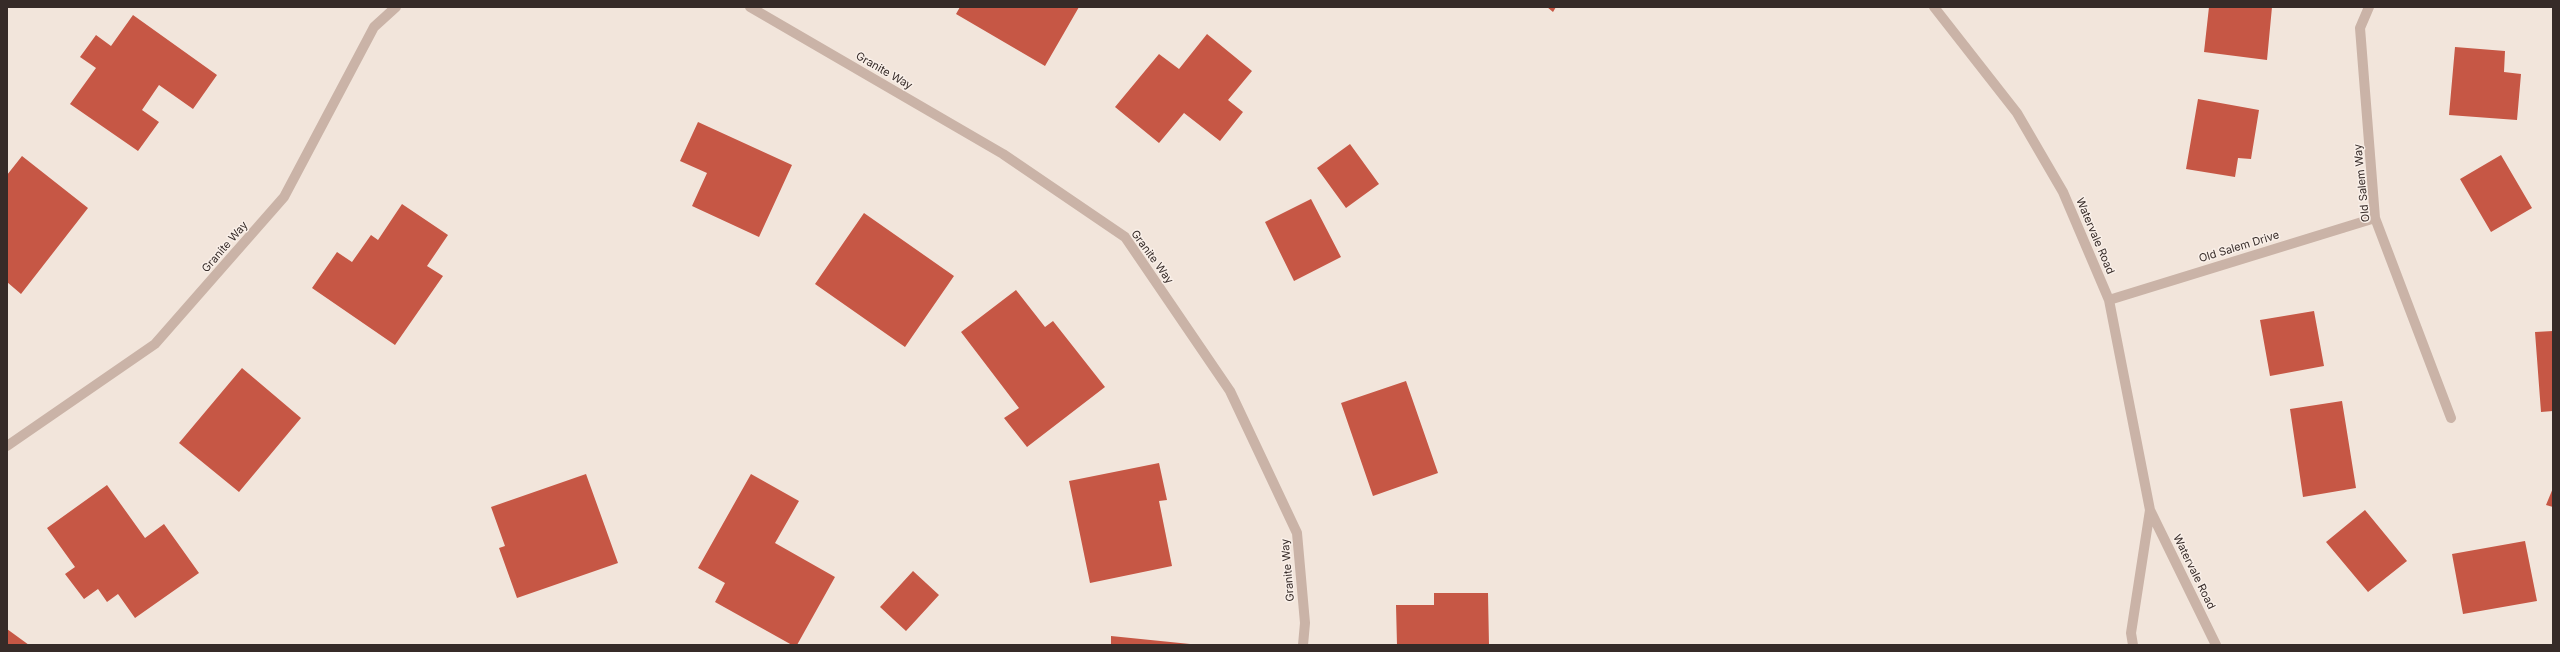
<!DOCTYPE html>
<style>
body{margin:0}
#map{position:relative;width:2560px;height:652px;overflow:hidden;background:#f2e5db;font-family:Inter,sans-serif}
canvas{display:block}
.frame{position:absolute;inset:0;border:8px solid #362b28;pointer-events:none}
</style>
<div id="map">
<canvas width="2560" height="652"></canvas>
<div class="frame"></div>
</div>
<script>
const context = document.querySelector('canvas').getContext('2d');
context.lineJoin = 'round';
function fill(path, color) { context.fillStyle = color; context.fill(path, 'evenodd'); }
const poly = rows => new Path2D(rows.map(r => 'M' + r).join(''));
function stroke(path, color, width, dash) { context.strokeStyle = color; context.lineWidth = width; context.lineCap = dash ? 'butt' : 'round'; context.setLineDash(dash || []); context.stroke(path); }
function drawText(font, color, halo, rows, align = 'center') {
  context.font = font + ' Inter,sans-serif'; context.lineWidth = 3; context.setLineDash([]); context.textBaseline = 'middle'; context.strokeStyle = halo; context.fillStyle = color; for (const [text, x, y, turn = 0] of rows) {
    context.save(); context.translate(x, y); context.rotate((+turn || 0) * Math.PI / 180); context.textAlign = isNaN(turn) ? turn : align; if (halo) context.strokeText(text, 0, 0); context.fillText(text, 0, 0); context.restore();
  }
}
fill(poly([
 [960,7,1079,7,1045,66,956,14],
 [1547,7,1556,7,1553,12],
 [2209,7,2272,7,2267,60,2204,52],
 [133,15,217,75,193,109,159,85,142,110,159,122,138,151,70,104,96,68,80,57,96,35,111,46],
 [1207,34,1252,71,1228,100,1243,112,1220,141,1184,113,1159,143,1115,107,1159,54,1179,69],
 [2455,47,2505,51,2504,72,2521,74,2517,120,2449,115],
 [2198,99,2259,110,2251,159,2238,158,2235,177,2186,169],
 [698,122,792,165,759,237,692,206,707,173,680,161],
 [1350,144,1379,184,1346,208,1317,168],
 [2501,155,2532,208,2491,232,2460,179],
 [22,156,88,208,21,294,7,282,7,175],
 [1311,199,1341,257,1294,281,1265,222],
 [402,204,448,235,427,266,443,276,395,345,312,288,337,252,352,262,371,235,378,240],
 [864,213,954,276,905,347,815,284],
 [1016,290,1045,327,1053,321,1105,387,1027,447,1004,418,1019,408,961,332],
 [2314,311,2324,366,2270,376,2260,320],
 [2553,331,2553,411,2541,412,2535,332],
 [242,368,301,418,239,492,179,443],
 [1406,381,1438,473,1373,496,1341,403],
 [2342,401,2356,488,2303,497,2290,409],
 [1159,463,1167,500,1159,501,1172,566,1090,583,1069,481],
 [586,474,618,563,517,598,499,548,505,546,491,507],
 [751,474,799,501,775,543,835,577,797,645,792,645,715,602,725,583,698,568],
 [107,485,145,538,164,524,199,573,135,618,118,594,107,602,98,589,84,599,65,574,75,567,47,528],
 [2553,488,2553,507,2546,505],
 [2365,510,2407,561,2368,592,2326,542],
 [2525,541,2537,601,2463,614,2452,554],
 [913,571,939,595,906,631,880,607],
 [1434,593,1488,593,1489,645,1397,645,1396,605,1434,605],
 [7,629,29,645,7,645],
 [1111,636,1190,644,1190,645,1111,645]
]), '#c65745');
stroke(poly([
 [750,7,1003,154,1125,237,1230,391,1297,533,1305,623,1303,645],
 [1934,7,2017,113,2063,192,2109,300,2150,510,2216,645],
 [2369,7,2360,28,2375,218,2451,418],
 [2109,300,2375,218],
 [7,446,155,344,284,197,374,27,396,7],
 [2133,645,2131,633,2150,510]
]), '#cab3a7', 10);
drawText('11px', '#362b28', '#f9efe8', [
 ["Granite Way",884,71,30],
 ["Old Salem Way",2362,183,-96],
 ["Watervale Road",2095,236,67],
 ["Granite Way",225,247,-49],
 ["Old Salem Drive",2239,247,-17],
 ["Granite Way",1152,257,54],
 ["Granite Way",1288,570,-95],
 ["Watervale Road",2194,572,64]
]);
</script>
